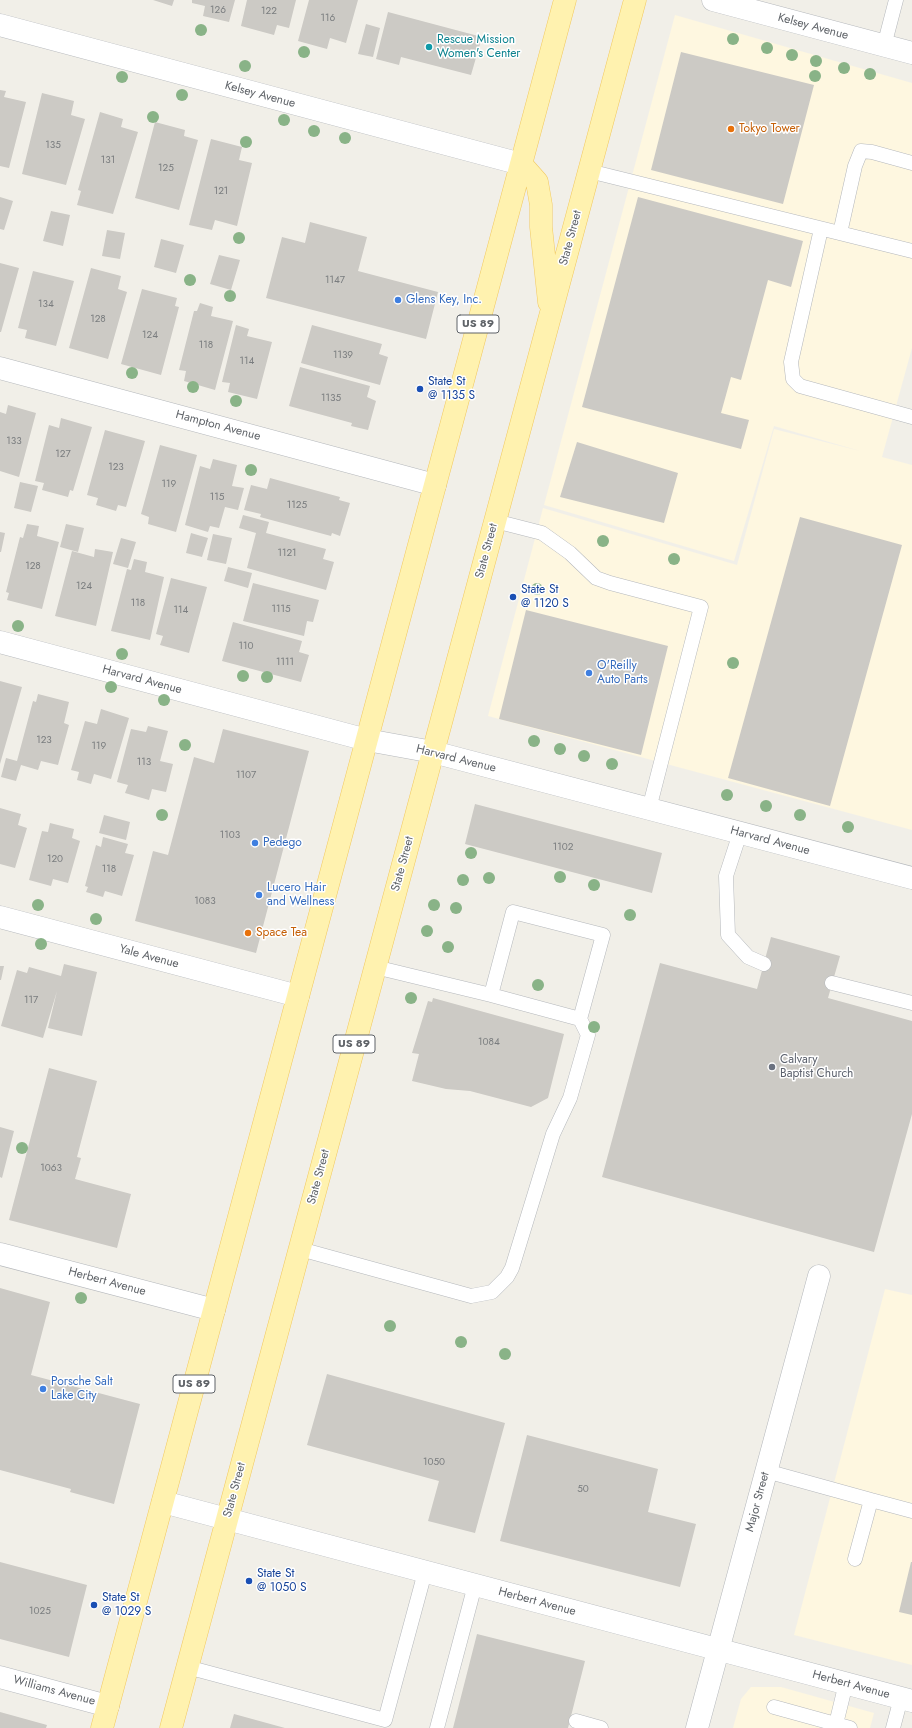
<!DOCTYPE html>
<style>
body{margin:0}
canvas{display:block;background:#f1efe8}
</style>
<canvas width="912" height="1728"></canvas>
<script>
const context = document.querySelector('canvas').getContext('2d');
context.lineJoin = 'round';
function fill(path, color) { context.fillStyle = color; context.fill(path, 'evenodd'); }
const poly = rows => new Path2D(rows.map(r => 'M' + r).join(''));
function stroke(path, color, width, dash) { context.strokeStyle = color; context.lineWidth = width; context.lineCap = dash ? 'butt' : 'round'; context.setLineDash(dash || []); context.stroke(path); }
function drawText(font, color, halo, rows, align = 'center') {
  context.font = font + ' Jost,sans-serif'; context.lineWidth = 3; context.setLineDash([]); context.textBaseline = 'middle'; context.strokeStyle = halo; context.fillStyle = color; for (const [text, x, y, turn = 0] of rows) {
    context.save(); context.translate(x, y); context.rotate((+turn || 0) * Math.PI / 180); context.textAlign = isNaN(turn) ? turn : align; if (halo) context.strokeText(text, 0, 0); context.fillText(text, 0, 0); context.restore();
  }
}
fill(poly([
 [675,15,912,83,912,348,882,457,912,465,912,830,488,716,543,508,737,565,774,429,860,451,774,426,734,561,544,505],
 [885,1289,912,1295,912,1665,794,1635],
 [751,1687,781,1687,874,1713,870,1728,733,1728,741,1699]
]), '#fef7e0');
fill(poly([
 [153,0,174,0,172,6],
 [192,0,235,0,229,22,203,16,205,6,192,3],
 [247,0,296,0,289,28,277,25,274,35,241,26],
 [309,0,358,0,346,43,330,38,327,49,298,41],
 [388,12,482,37,471,75,401,57,399,65,376,59],
 [366,24,380,28,373,57,358,54],
 [681,52,814,85,783,204,651,170],
 [0,90,6,91,4,97,26,102,9,168,0,166],
 [42,93,74,101,71,115,85,119,66,185,22,174],
 [100,112,123,119,121,127,138,132,113,214,77,205,81,191,78,190],
 [155,122,185,130,184,136,198,140,179,210,135,198],
 [211,139,242,147,239,160,252,163,237,226,215,220,212,230,189,225],
 [0,197,13,201,4,230,0,229],
 [638,197,803,241,791,287,768,280,741,380,731,377,721,413,749,420,741,449,582,407],
 [51,211,70,215,63,246,43,241],
 [310,222,367,237,358,271,438,292,426,339,266,298,282,237,305,243],
 [107,230,125,233,120,259,102,256],
 [161,239,184,245,176,273,154,267],
 [219,255,240,260,231,290,210,284],
 [0,263,19,268,1,332,0,332],
 [91,268,121,276,118,289,127,292,108,359,69,348],
 [33,271,74,281,56,346,25,338,27,330,18,328],
 [142,289,177,298,175,306,179,307,161,375,121,364],
 [200,303,213,307,211,316,233,321,215,390,184,381,186,371,179,370,194,311,197,311],
 [236,325,249,329,247,336,272,342,257,399,228,392,230,383,222,382],
 [312,325,382,344,379,354,388,357,380,385,301,363],
 [300,367,370,386,367,397,376,401,368,430,351,426,352,423,289,406],
 [8,405,36,413,19,477,0,471,0,412,6,414],
 [61,418,92,427,73,491,70,490,68,497,42,490,44,483,35,481,49,425,59,428],
 [105,430,145,441,126,507,118,505,116,511,96,505,98,498,87,495],
 [577,442,678,473,664,523,560,497],
 [160,445,197,455,176,532,148,524,149,517,141,514],
 [213,459,237,465,232,486,244,488,238,510,225,507,219,528,210,526,208,532,185,525,200,466,210,469],
 [270,478,340,497,339,500,350,503,340,536,332,533,331,536,260,517,261,514,244,510,251,485,267,489],
 [20,482,38,486,31,512,14,508],
 [243,515,269,522,266,533,326,549,323,559,334,562,326,590,247,568,256,533,239,528],
 [800,517,902,545,830,806,728,778],
 [27,524,39,526,37,536,59,542,42,609,7,600,9,593,6,592,20,537,23,538],
 [66,524,84,528,78,552,60,547],
 [0,532,5,533,1,552,0,552],
 [191,533,208,538,202,557,186,553],
 [213,534,232,538,226,564,207,560],
 [121,538,136,542,128,568,113,564],
 [95,549,113,552,96,626,55,616,72,551,94,557],
 [134,559,147,562,145,572,164,577,150,640,111,631,127,569,131,570],
 [228,567,252,573,248,588,224,581],
 [171,578,207,587,189,653,160,645,163,636,156,634],
 [253,583,319,600,313,622,307,621,304,636,243,621],
 [526,610,668,646,641,755,499,719],
 [233,622,302,641,299,652,309,655,301,682,222,661],
 [0,681,22,687,0,764],
 [38,694,69,702,64,723,69,725,58,765,41,761,38,770,21,765,16,781,1,777,6,758,17,761,33,701,36,702],
 [101,709,129,718,111,779,94,774,91,784,77,780,79,772,71,770,85,721,97,724],
 [148,726,168,731,160,761,173,764,166,792,152,789,149,800,125,793,128,785,117,782,131,729,146,732],
 [223,729,309,751,256,953,135,921,153,851,168,855,194,757,214,763],
 [475,804,662,853,652,893,465,844],
 [0,808,21,814,18,825,27,828,15,868,0,864],
 [104,815,130,822,126,840,99,833],
 [50,823,74,829,72,838,80,841,68,883,53,879,51,886,29,880,42,831,48,832],
 [103,837,128,844,125,853,134,855,122,896,105,891,103,897,86,892,88,887,85,886,96,845,101,847],
 [771,937,840,956,828,998,912,1021,912,1114,874,1252,602,1177,660,963,757,989],
 [64,964,97,972,82,1036,48,1028,57,991,43,1038,1,1026,17,970,27,973,29,967,61,976],
 [0,966,4,966,1,980,0,980],
 [433,998,564,1034,548,1098,531,1107,470,1091,446,1089,412,1081,419,1054,412,1053,428,1001,432,1002],
 [49,1068,97,1081,77,1157,81,1158,75,1179,131,1194,117,1248,9,1220],
 [0,1127,14,1131,2,1178,0,1177],
 [0,1288,50,1302,31,1375,140,1404,114,1504,70,1492,71,1489,0,1470],
 [327,1374,505,1423,475,1533,428,1521,439,1481,307,1445],
 [527,1435,658,1469,648,1512,696,1524,680,1587,500,1541],
 [0,1562,87,1585,69,1657,0,1639],
 [911,1562,912,1562,912,1615,899,1612],
 [477,1634,585,1661,568,1728,453,1728],
 [0,1712,47,1725,46,1728,0,1728],
 [234,1714,285,1728,230,1728]
]), '#cccac5');
const lane = poly([
 [884,46,896,0],
 [589,171,912,251],
 [821,229,791,362,793,379,800,386,912,417],
 [840,233,855,166,861,151,872,152,912,163],
 [495,521,542,533,570,553,596,578,610,583,701,607,649,809],
 [740,833,726,876,728,935,748,957,764,964],
 [375,967,491,995,580,1019,603,935,513,912,491,995],
 [832,983,912,1003],
 [300,1249,471,1296,492,1292,507,1277,512,1268,553,1134,570,1098,588,1035,580,1019],
 [766,1471,871,1500,855,1559],
 [871,1500,912,1511],
 [187,1667,385,1720,425,1572],
 [774,1707,850,1728],
 [576,1721,601,1728],
 [836,1724,846,1683],
 [437,1728,475,1585],
 [893,1728,901,1698]
]);
const street = poly([
 [713,0,912,53],
 [0,25,521,164],
 [0,368,435,485],
 [0,642,367,740,433,752,912,878],
 [0,917,298,996],
 [0,1254,214,1310],
 [163,1502,912,1701],
 [0,1677,108,1706],
 [697,1728,819,1276]
]);
const primary = poly([
 [521,164,537,182,541,205,541,227,549,302],
 [102,1728,565,0],
 [171,1728,635,0]
]);
stroke(lane, '#b5b8bc', 15);
stroke(street, '#b5b8bc', 23);
stroke(primary, '#f2c960', 23);
stroke(lane, '#fff', 14);
stroke(street, '#fff', 22);
stroke(primary, '#fff2af', 22);
context.fillStyle = '#89b387';
for (const [x, y] of [
 [201,30],
 [733,39],
 [767,48],
 [304,52],
 [792,55],
 [816,61],
 [245,66],
 [844,68],
 [870,74],
 [815,76],
 [122,77],
 [182,95],
 [153,117],
 [284,120],
 [314,131],
 [345,138],
 [246,142],
 [239,238],
 [190,280],
 [230,296],
 [132,373],
 [193,387],
 [236,401],
 [251,470],
 [603,541],
 [674,559],
 [537,589],
 [18,626],
 [122,654],
 [733,663],
 [243,676],
 [267,677],
 [111,687],
 [164,700],
 [534,741],
 [185,745],
 [560,749],
 [584,756],
 [612,764],
 [727,795],
 [766,806],
 [162,815],
 [800,815],
 [848,827],
 [471,853],
 [560,877],
 [489,878],
 [463,880],
 [594,885],
 [38,905],
 [434,905],
 [456,908],
 [630,915],
 [96,919],
 [427,931],
 [41,944],
 [448,947],
 [538,985],
 [411,998],
 [594,1027],
 [22,1148],
 [81,1298],
 [390,1326],
 [461,1342],
 [505,1354]
]) { context.beginPath(); context.arc(x, y, 6, 0, 2 * Math.PI); context.fill(); }
for (const [x, y, r, color] of [
 [429,47,4,"#0f9aa8"],
 [731,129,4,"#e8710a"],
 [398,300,4,"#3f7fe0"],
 [420,389,4,"#1a4fb4"],
 [513,597,4,"#1a4fb4"],
 [589,673,4,"#3f7fe0"],
 [255,843,4,"#3f7fe0"],
 [259,895,4,"#3f7fe0"],
 [248,933,4,"#e8710a"],
 [772,1067,4,"#6b7280"],
 [43,1389,4,"#3f7fe0"],
 [249,1581,4,"#1a4fb4"],
 [94,1605,4,"#1a4fb4"]
]) { const dot = new Path2D(); dot.arc(x, y, r, 0, 2 * Math.PI); context.fillStyle = color; context.fill(dot); stroke(dot, '#fff', 1.5); }
drawText('10px', '#7a7d7f', null, [
 ["126",218,11],
 ["122",269,12],
 ["116",328,19],
 ["135",53,146],
 ["131",108,161],
 ["125",166,169],
 ["121",221,192],
 ["1147",335,281],
 ["134",46,305],
 ["128",98,320],
 ["124",150,336],
 ["118",206,346],
 ["1139",343,356],
 ["114",247,362],
 ["1135",331,399],
 ["133",14,442],
 ["127",63,455],
 ["123",116,468],
 ["119",169,485],
 ["115",217,498],
 ["1125",297,506],
 ["1121",287,554],
 ["128",33,567],
 ["124",84,587],
 ["118",138,604],
 ["1115",281,610],
 ["114",181,611],
 ["110",246,647],
 ["1111",285,663],
 ["123",44,741],
 ["119",99,747],
 ["113",144,763],
 ["1107",246,776],
 ["1103",230,836],
 ["1102",563,848],
 ["120",55,860],
 ["118",109,870],
 ["1083",205,902],
 ["117",31,1001],
 ["1084",489,1043],
 ["1063",51,1169],
 ["1050",434,1463],
 ["50",583,1490],
 ["1025",40,1612]
]);
for (const [x, y, w] of [
 [478,324,42],
 [354,1044,42],
 [194,1384,42]
]) { const box = new Path2D(); box.roundRect(x - w / 2, y - 9, w, 18, 3); context.fillStyle = '#fff'; context.fill(box); stroke(box, '#5f6368', 1); }
drawText('bold 11px', '#5f6368', null, [
 ["US 89",478,324],
 ["US 89",354,1044],
 ["US 89",194,1384]
]);
drawText('12px', '#5f6368', '#fff', [
 ["Kelsey Avenue",813,27,15],
 ["Kelsey Avenue",260,95,15],
 ["State Street",571,238,-75],
 ["Hampton Avenue",218,426,15],
 ["State Street",487,551,-75],
 ["Harvard Avenue",142,680,15],
 ["Harvard Avenue",456,759,14],
 ["Harvard Avenue",770,841,15],
 ["State Street",403,864,-75],
 ["Yale Avenue",149,957,15],
 ["State Street",319,1177,-75],
 ["Herbert Avenue",107,1282,15],
 ["State Street",235,1490,-75],
 ["Major Street",758,1502,-75],
 ["Herbert Avenue",537,1602,15],
 ["Herbert Avenue",851,1685,15],
 ["Williams Avenue",54,1691,15]
]);
drawText('12px', '#0d838f', '#fff', [
 ["Rescue Mission",437,40],
 ["Women's Center",437,54]
], 'left');
drawText('12px', '#c56008', '#fff', [
 ["Tokyo Tower",739,129],
 ["Space Tea",256,933]
], 'left');
drawText('12px', '#366cbe', '#fff', [
 ["Glens Key, Inc.",406,300],
 ["O'Reilly",597,666],
 ["Auto Parts",597,680],
 ["Pedego",263,843],
 ["Lucero Hair",267,888],
 ["and Wellness",267,902],
 ["Porsche Salt",51,1382],
 ["Lake City",51,1396]
], 'left');
drawText('12px', '#164399', '#fff', [
 ["State St",428,382],
 ["@ 1135 S",428,396],
 ["State St",521,590],
 ["@ 1120 S",521,604],
 ["State St",257,1574],
 ["@ 1050 S",257,1588],
 ["State St",102,1598],
 ["@ 1029 S",102,1612]
], 'left');
drawText('12px', '#5b616d', '#fff', [
 ["Calvary",780,1060],
 ["Baptist Church",780,1074]
], 'left');
</script>
